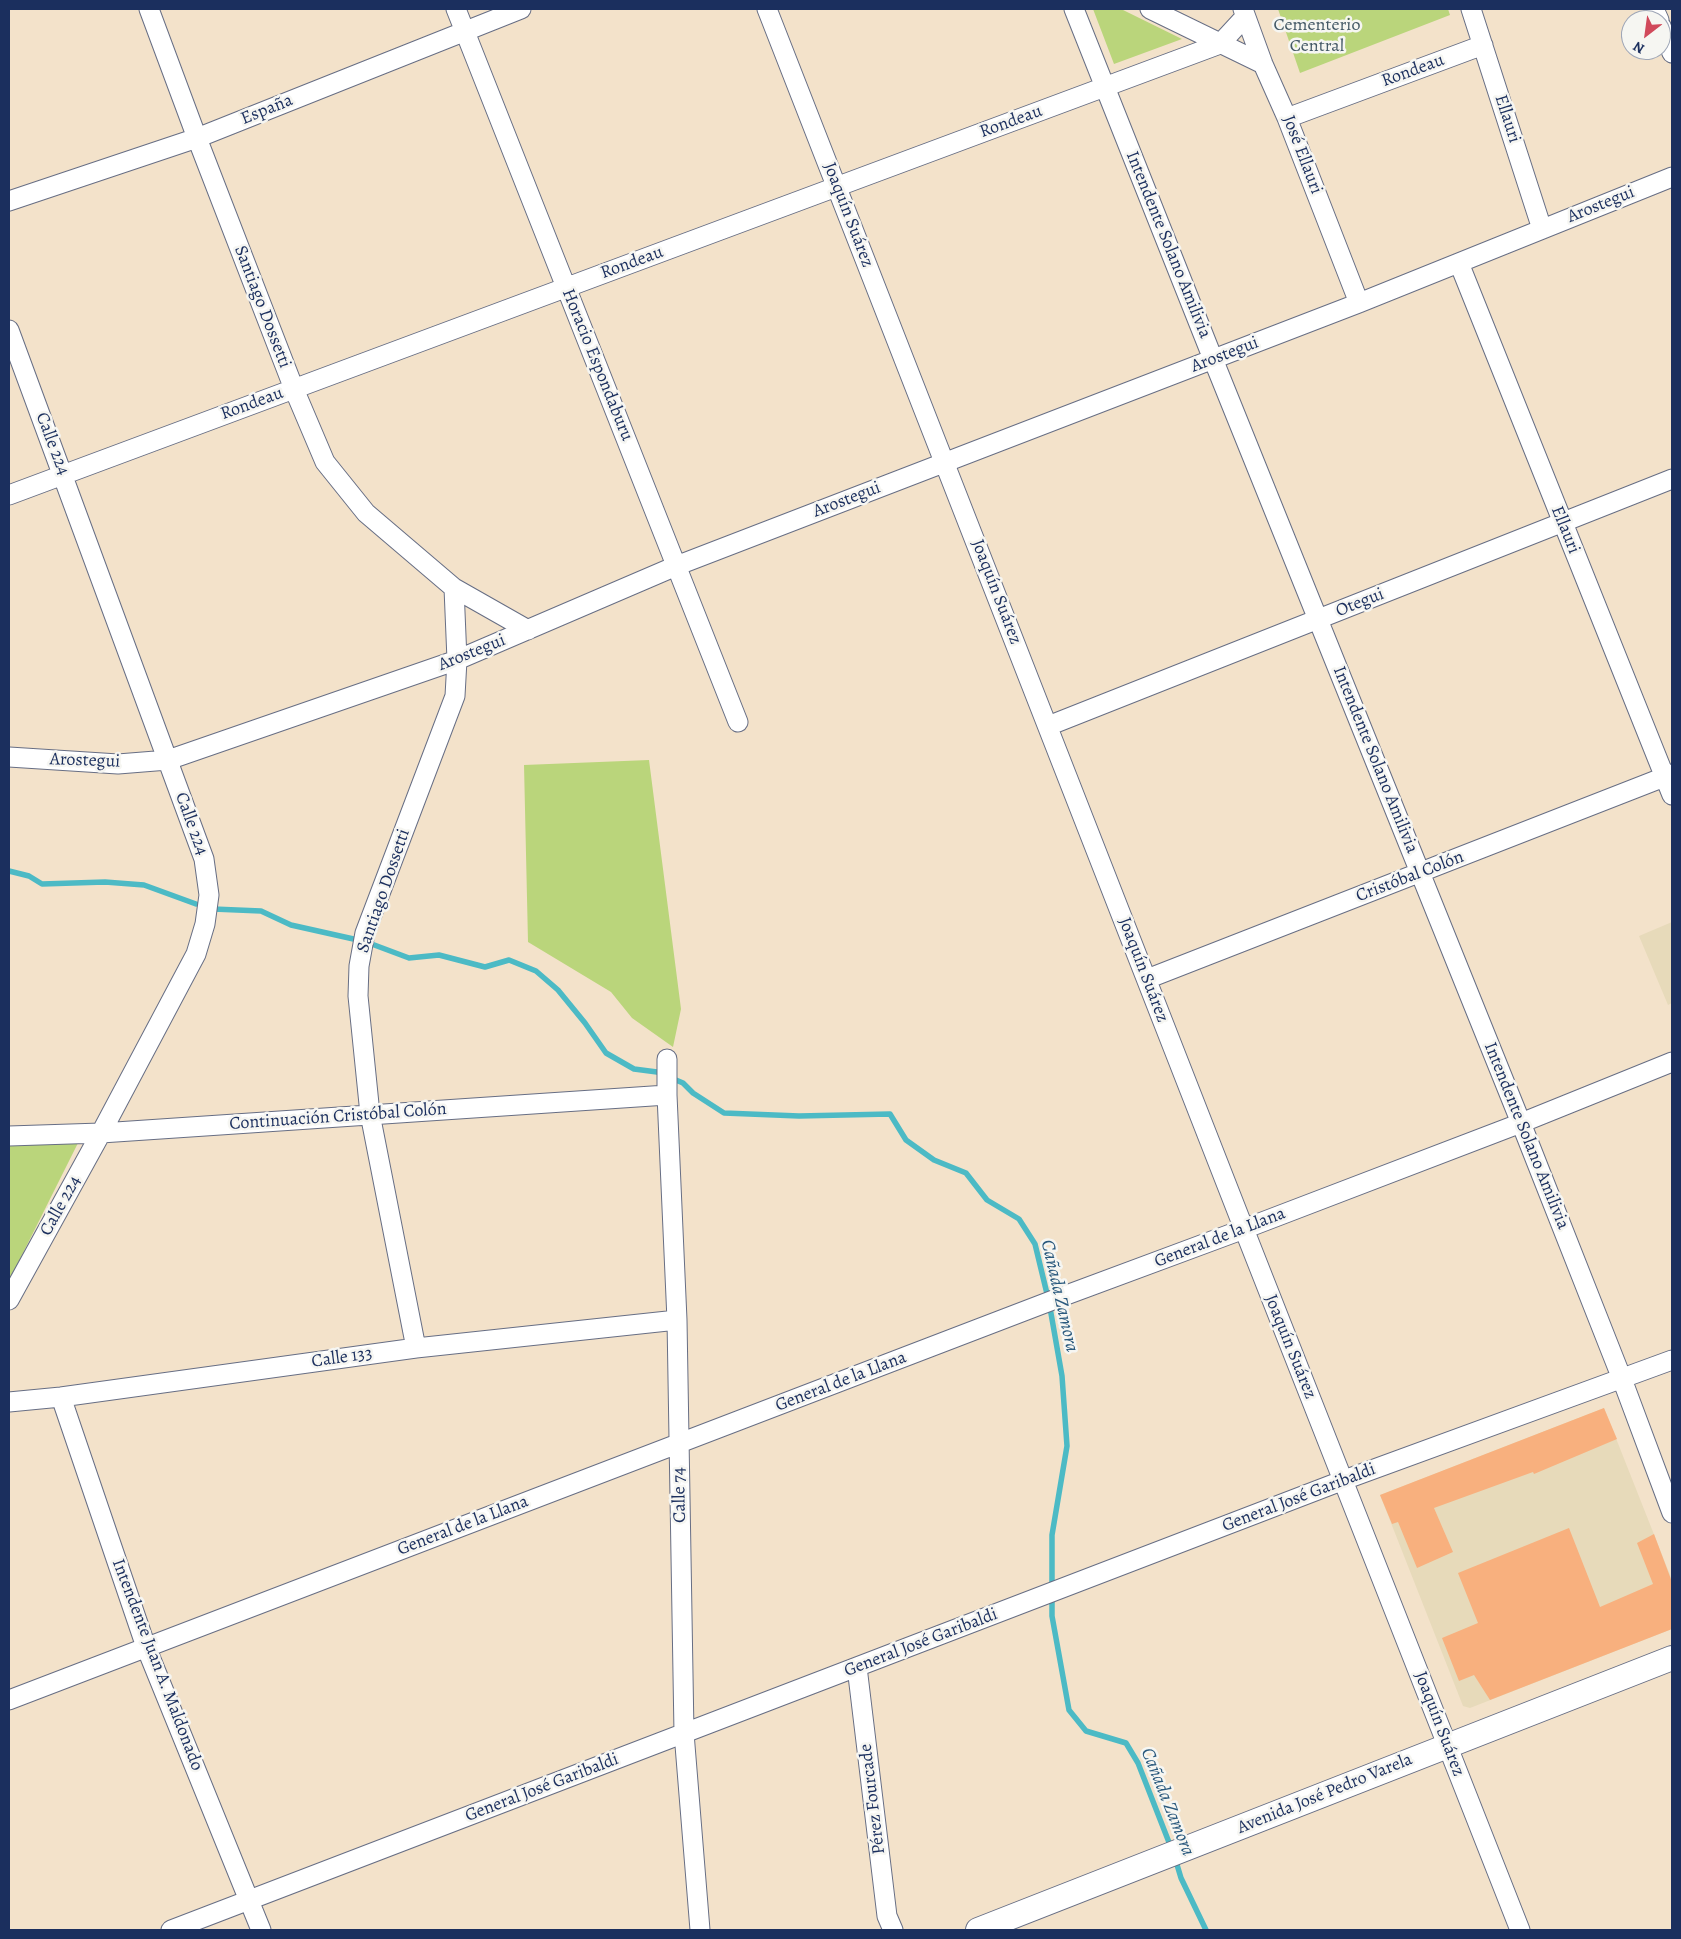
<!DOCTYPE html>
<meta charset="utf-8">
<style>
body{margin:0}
#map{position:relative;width:1681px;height:1939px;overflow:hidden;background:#f3e2ca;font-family:Alegreya,serif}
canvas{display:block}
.frame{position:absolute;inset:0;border:10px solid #1b2f5e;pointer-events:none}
.north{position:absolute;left:1621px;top:10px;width:50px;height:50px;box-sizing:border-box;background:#f6f6f2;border:1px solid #9ea6b7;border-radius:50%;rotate:210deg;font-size:14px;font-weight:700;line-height:20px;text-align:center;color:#1b2f5e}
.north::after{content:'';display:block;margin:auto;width:18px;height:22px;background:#d1495b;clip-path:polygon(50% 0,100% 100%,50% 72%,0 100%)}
</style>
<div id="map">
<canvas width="1681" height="1939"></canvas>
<div class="frame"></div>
<div class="north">N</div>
</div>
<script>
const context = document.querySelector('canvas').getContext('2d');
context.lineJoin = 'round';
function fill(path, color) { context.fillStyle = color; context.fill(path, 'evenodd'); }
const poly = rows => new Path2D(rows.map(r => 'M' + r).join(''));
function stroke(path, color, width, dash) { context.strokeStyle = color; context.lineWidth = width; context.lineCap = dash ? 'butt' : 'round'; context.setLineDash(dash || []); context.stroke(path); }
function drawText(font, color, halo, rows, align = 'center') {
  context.font = font + ' Alegreya,serif'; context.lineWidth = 5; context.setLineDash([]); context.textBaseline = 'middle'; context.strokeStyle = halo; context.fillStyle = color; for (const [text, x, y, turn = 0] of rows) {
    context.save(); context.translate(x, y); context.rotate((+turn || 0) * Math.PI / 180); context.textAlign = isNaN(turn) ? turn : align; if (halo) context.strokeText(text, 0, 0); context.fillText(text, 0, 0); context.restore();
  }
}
fill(poly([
 [1672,922,1672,1003,1668,1005,1639,936],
 [1604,1408,1672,1580,1672,1629,1470,1708,1463,1706,1380,1495]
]), '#e7daba');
fill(poly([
 [1093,9,1121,9,1182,39,1114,64],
 [1278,9,1448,9,1450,15,1300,73],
 [649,760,681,1009,673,1047,632,1018,611,992,528,942,524,765],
 [79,1141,9,1281,9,1144]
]), '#bad57b');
stroke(poly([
 [9,871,29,876,42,884,105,882,144,885,196,904],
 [213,909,261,911,291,925,358,940],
 [369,943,409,958,439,955,485,967,509,960,536,971,558,990,585,1023,606,1053,634,1069,657,1072,683,1083,693,1093,724,1113,799,1116,890,1114,906,1140,934,1160,966,1173,987,1200,1019,1219,1035,1244,1049,1302,1062,1376,1067,1446,1052,1535,1052,1616,1069,1710,1086,1731,1126,1743,1138,1763,1172,1850],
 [1175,1858,1181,1878,1206,1930]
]), '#4cbac5', 5.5);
fill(poly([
 [1604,1408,1617,1439,1534,1474,1533,1472,1434,1508,1453,1552,1417,1568,1398,1522,1392,1524,1380,1495],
 [1569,1528,1600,1607,1653,1584,1637,1543,1654,1534,1672,1582,1672,1629,1490,1700,1474,1675,1459,1681,1442,1638,1478,1623,1458,1573]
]), '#f8b07e');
const minor = poly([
 [149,9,197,138,294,389,325,462,366,513,454,588,457,660,455,696,365,933,359,966,358,996,370,1114,416,1348],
 [456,9,738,722],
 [767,9,1244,1229,1520,1930],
 [1074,9,1213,359,1521,1123,1622,1379,1672,1513],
 [1150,9,1263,64],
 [1243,9,1263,64,1287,118,1359,303],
 [1471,9,1542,229],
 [1654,9,1659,20],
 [1661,26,1672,53],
 [1287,118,1483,45],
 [9,201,197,138,521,9],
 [1459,263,1672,795],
 [9,330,204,859,209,895,205,924,196,954,101,1133,9,1300],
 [9,495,1220,44,1245,17],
 [454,588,528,630],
 [1048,726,1672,479],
 [9,757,118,764,168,760,457,660,676,566,1359,303,1672,177],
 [1147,979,1672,774],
 [667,1059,667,1095,677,1320,684,1733,700,1930],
 [9,1136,101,1133,667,1095],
 [61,1397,146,1647,261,1930],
 [9,1402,61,1397,416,1348,677,1320],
 [857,1667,887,1916,893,1930],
 [9,1700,1061,1297,1244,1229,1521,1123,1672,1062],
 [171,1930,1344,1480,1672,1360]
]);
const tertiary = poly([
 [978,1930,1672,1658]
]);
stroke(minor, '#676e84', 21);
stroke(tertiary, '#676e84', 26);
stroke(minor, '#fff', 19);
stroke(tertiary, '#fff', 24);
drawText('18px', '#435865', '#f6f6f2', [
 ["Cementerio",1317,26],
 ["Central",1317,47]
]);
drawText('18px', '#1b2f5e', '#f6f6f2', [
 ["Rondeau",1413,71,-20],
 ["España",267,110,-22],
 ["Ellauri",1507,119,72],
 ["Rondeau",1011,122,-20],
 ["José Ellauri",1302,155,69],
 ["Arostegui",1601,205,-22],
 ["Joaquín Suárez",848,215,69],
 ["Intendente Solano Amilivia",1168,245,68],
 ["Rondeau",632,263,-20],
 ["Santiago Dossetti",262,307,69],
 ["Arostegui",1225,355,-21],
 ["Horacio Espondaburu",597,365,68],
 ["Rondeau",252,404,-20],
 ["Calle 224",52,444,69],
 ["Arostegui",847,500,-21],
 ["Ellauri",1565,530,68],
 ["Joaquín Suárez",996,592,69],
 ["Otegui",1360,603,-22],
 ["Arostegui",472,653,-22],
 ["Intendente Solano Amilivia",1375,760,68],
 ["Arostegui",85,761,2],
 ["Calle 224",191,824,70],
 ["Cristóbal Colón",1410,877,-21],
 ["Santiago Dossetti",384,891,-71],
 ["Joaquín Suárez",1143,970,69],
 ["Continuación Cristóbal Colón",338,1117,-4],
 ["Intendente Solano Amilivia",1526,1136,68],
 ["Calle 224",61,1206,-61],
 ["General de la Llana",1220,1238,-21],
 ["Joaquín Suárez",1290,1347,68],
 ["Calle 133",342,1358,-8],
 ["General de la Llana",841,1382,-21],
 ["Calle 74",680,1495,-91],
 ["General José Garibaldi",1299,1498,-21],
 ["General de la Llana",463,1526,-21],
 ["General José Garibaldi",921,1643,-21],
 ["Intendente Juan A. Maldonado",157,1665,69],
 ["Joaquín Suárez",1439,1724,69],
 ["General José Garibaldi",542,1788,-21],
 ["Avenida José Pedro Varela",1325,1794,-22],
 ["Pérez Fourcade",873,1799,-97]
]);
drawText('italic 19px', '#2a597d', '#f6f6f2', [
 ["Cañada Zamora",1059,1296,77],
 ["Cañada Zamora",1167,1802,68]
]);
</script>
